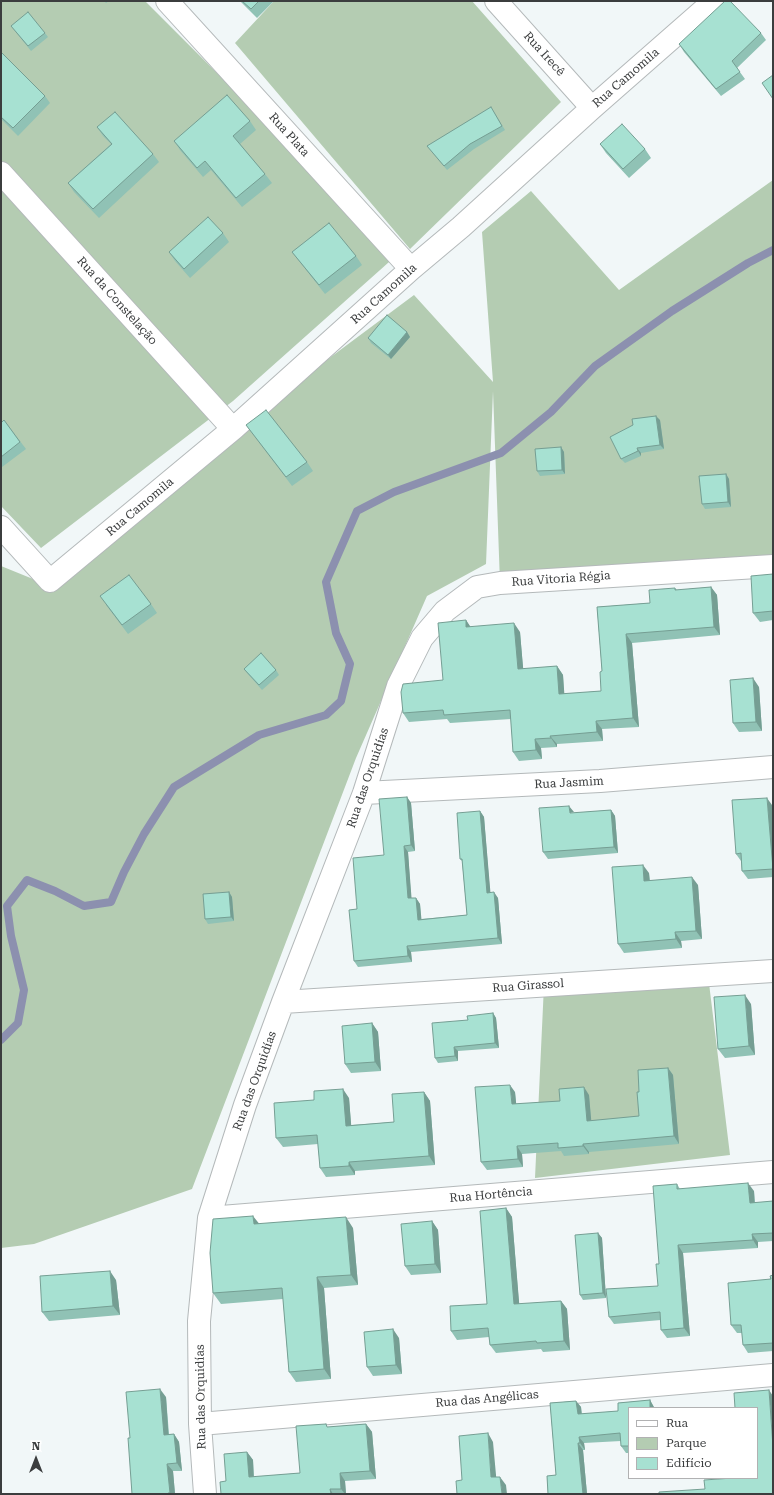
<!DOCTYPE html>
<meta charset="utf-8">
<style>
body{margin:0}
#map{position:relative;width:774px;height:1495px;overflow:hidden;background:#f1f7f8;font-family:"Roboto Serif",serif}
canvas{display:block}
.frame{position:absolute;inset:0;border:2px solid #3b3d3e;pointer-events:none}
.legend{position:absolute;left:628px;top:1407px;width:130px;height:72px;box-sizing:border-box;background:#fff;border:1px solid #b1b1b2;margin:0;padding:5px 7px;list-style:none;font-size:12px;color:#3b3d3e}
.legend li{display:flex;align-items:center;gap:8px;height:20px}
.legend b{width:20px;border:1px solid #b1b1b2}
.north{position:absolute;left:16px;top:1439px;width:40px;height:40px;-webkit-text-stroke:3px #fff;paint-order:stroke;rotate:0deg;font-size:11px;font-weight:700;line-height:16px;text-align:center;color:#3b3d3e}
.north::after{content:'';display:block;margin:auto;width:14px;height:18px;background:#3b3d3e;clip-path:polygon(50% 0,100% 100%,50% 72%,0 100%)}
</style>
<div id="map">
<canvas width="774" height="1495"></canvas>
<div class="frame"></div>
<ul class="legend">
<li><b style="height:5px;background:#fff"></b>Rua</li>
<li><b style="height:11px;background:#b4ccb2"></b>Parque</li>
<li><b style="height:11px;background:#a7e1d2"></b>Edifício</li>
</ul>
<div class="north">N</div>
</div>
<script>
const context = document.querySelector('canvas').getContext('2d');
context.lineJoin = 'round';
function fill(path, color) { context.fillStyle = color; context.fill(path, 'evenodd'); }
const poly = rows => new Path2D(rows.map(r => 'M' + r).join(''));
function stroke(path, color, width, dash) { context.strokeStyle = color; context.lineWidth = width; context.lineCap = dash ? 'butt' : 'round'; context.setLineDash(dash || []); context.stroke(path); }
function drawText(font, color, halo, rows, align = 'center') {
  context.font = font + ' "Roboto Serif",serif'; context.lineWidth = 4; context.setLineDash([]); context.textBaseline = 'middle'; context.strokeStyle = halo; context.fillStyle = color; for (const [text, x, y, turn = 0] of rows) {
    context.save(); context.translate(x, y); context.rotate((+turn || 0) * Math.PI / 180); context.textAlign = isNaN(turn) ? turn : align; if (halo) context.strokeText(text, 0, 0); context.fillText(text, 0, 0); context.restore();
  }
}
fill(poly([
 [1,1,145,1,398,254,233,401,41,548,1,506],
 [274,1,472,1,561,102,410,249,235,43],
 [773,180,773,566,500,583,493,391,486,564,427,596,356,758,192,1189,34,1244,1,1248,1,566,33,579,414,295,493,382,482,232,531,191,619,290],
 [708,975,730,1155,535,1178,544,985]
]), '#b4ccb2');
stroke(poly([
 [1,1040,18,1023,24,990,11,936,7,906,27,880,55,891,84,906,111,902,124,872,144,834,174,787,259,735,326,715,341,701,350,664,336,633,326,582,357,511,394,492,501,453,551,412,595,366,672,311,748,263,773,250]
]), '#8c90af', 8);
const minor = poly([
 [167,1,411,269],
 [496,1,592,108],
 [1,173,233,429],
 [1,527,50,581,233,429,411,269,461,227,592,108,714,1],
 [364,793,600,781,773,767],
 [283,1002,773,971],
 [209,1218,773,1172],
 [200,1424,773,1375],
 [205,1494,200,1424,199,1321,209,1218,245,1105,283,1002,364,793,398,686,422,638,445,611,477,587,500,583,773,566]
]);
stroke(minor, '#b4b9ba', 24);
stroke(minor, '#fff', 22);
fill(poly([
 [104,1,109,1,106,3],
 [240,1,274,1,257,18],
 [11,26,45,33,48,37,31,51],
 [761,33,766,40,737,68,745,79,721,96,684,52,679,44],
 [1,52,45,96,50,103,18,136,1,119],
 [494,112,505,130,474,149,447,170,427,146],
 [250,121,256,130,240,144,265,174,272,183,242,207,211,170,203,177,180,150,174,141],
 [97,127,153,154,159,162,99,218,74,192,68,183,111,144,103,136],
 [600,144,645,149,651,158,629,178,606,153],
 [223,233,229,242,190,278,175,261,169,252],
 [292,252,356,256,362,265,325,294,299,261],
 [407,332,410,337,391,359,371,343,368,338],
 [1,420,2,422,4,420,26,449,2,467,1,465],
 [660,420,664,449,641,453,641,456,625,463,621,459],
 [246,425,307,462,313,471,292,486],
 [561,447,564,452,565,474,540,476,537,471],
 [726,474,729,479,731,507,705,509,702,504],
 [773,574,773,620,760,622,753,613],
 [711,587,717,595,720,635,632,643,639,727,602,729,603,741,557,744,557,747,541,748,542,759,519,761,513,752,511,719,450,723,447,719,409,722,403,713,443,680,466,620,470,627,520,632,523,669,557,666,563,675,564,694,601,691,602,671,597,607,650,603,675,588,677,590],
 [151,604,157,613,128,634,106,605],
 [244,669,276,670,279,675,262,690,247,673],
 [759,687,762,731,739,732,733,723],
 [407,797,411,803,415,851,408,852,411,898,416,898,420,904,421,919,467,915,462,861,460,859,480,811,484,817,490,893,498,898,502,944,411,952,412,962,358,967,354,961,357,909,384,855],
 [772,805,773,815,773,877,748,879,742,871,741,861,736,854],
 [611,810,615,816,618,853,548,859,543,852,574,813],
 [649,873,650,880,698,885,702,939,681,941,682,948,624,953,618,944],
 [229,892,232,897,234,921,208,924,205,919],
 [751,1004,755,1055,725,1058,718,1049],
 [493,1013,496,1018,499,1048,458,1051,458,1061,438,1063,435,1058,468,1020],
 [372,1023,378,1032,381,1071,351,1073,345,1064],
 [668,1068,673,1075,679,1144,589,1152,589,1154,564,1156,561,1151,522,1154,523,1167,487,1170,481,1162,515,1092,516,1104,560,1101,589,1095,591,1121,639,1116,639,1092],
 [424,1092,430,1101,435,1165,355,1171,355,1175,326,1177,320,1168,318,1144,283,1147,276,1138,349,1098,351,1125,394,1122],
 [677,1184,680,1189,754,1191,755,1203,773,1201,773,1241,758,1242,758,1248,683,1253,690,1336,667,1338,661,1330,661,1320,614,1324,609,1317,658,1286,659,1264],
 [506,1208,512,1217,519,1304,561,1301,567,1309,570,1350,543,1352,541,1349,496,1353,490,1345,489,1337,457,1340,451,1331,487,1304],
 [432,1221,438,1230,441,1273,411,1275,405,1266],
 [259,1224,353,1228,358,1285,324,1288,331,1379,296,1382,289,1372,283,1299,221,1304,213,1293],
 [598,1233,602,1238,606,1298,583,1300,580,1295],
 [773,1275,773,1351,748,1353,743,1345,742,1333,737,1333,731,1325],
 [116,1280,120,1315,49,1321,42,1312],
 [399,1338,402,1374,373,1376,367,1367],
 [166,1397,169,1434,174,1434,179,1442,182,1471,173,1471,175,1494,132,1494,130,1438],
 [650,1400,654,1408,629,1408,629,1453,626,1453,621,1446,621,1441,584,1443,585,1450,583,1450,587,1494,548,1494,547,1476,556,1475,550,1403,576,1401,581,1407,582,1414,618,1411,618,1403],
 [366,1424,372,1432,376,1479,345,1481,346,1494,221,1494,226,1481,247,1452,253,1460,254,1477,300,1473,329,1427]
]), '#90c2b5');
fill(poly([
 [407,332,410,337,391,359,388,355],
 [656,416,660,420,664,449,660,445],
 [561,447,564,452,565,474,562,470],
 [637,448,641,453,641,456,638,451],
 [726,474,729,479,731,507,728,502],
 [711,587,717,595,720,635,714,627],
 [466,620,472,629,466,627],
 [514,623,520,632,524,678,518,669],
 [626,634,632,643,639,727,633,718],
 [557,666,563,675,565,703,559,694],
 [753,678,759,687,762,731,756,722],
 [596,721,602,729,603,741,597,732],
 [550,736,557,744,557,747,551,738],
 [535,739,541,748,542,759,536,750],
 [407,797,411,803,415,851,411,845],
 [767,798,772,805,773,815,773,869],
 [569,806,574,812,570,813],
 [611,810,615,816,618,853,614,847],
 [480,811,484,817,491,899,487,893],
 [404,846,408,852,412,904,408,898],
 [643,865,649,873,650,889,644,881],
 [692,877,698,885,702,939,696,931],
 [229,892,232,897,234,921,231,917],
 [494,892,498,898,502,944,498,938],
 [416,898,420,904,422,925,418,920],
 [675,932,681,941,682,948,676,939],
 [407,946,411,952,412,962,408,956],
 [745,995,751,1004,755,1055,749,1046],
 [493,1013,496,1018,499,1048,495,1043],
 [372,1023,378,1032,381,1071,375,1062],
 [454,1047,458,1051,458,1061,455,1056],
 [668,1068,673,1075,679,1144,674,1136],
 [510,1085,515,1092,517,1112,512,1104],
 [584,1087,589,1095,592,1129,587,1121],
 [343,1089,349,1098,352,1135,346,1126],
 [424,1092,430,1101,435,1165,429,1156],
 [583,1144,589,1152,589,1154,583,1146],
 [517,1146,522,1154,523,1167,518,1159],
 [349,1162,355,1171,355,1175,349,1166],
 [748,1183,754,1191,755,1211,750,1203],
 [506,1208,512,1217,520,1313,514,1304],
 [253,1216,261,1226,254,1224],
 [346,1217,353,1228,358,1285,351,1275],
 [432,1221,438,1230,441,1273,435,1264],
 [598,1233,602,1238,606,1298,603,1293],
 [752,1234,758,1242,758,1248,753,1240],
 [678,1245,683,1253,690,1336,684,1328],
 [110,1271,116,1280,120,1315,113,1306],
 [317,1277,324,1288,331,1379,324,1369],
 [561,1301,567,1309,570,1350,564,1341],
 [393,1329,399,1338,402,1374,396,1365],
 [160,1389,166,1397,169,1443,164,1435],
 [769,1390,773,1396,773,1447],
 [650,1400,654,1407,654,1408,650,1408],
 [576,1401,581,1407,582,1421,578,1414],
 [366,1424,372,1432,376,1479,370,1471],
 [488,1433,493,1442,497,1486,491,1477],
 [174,1434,179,1442,182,1471,177,1463],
 [579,1437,584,1443,585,1450,580,1443],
 [578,1443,583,1450,587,1494,583,1494],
 [247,1452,253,1460,254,1485,249,1477],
 [167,1464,173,1471,175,1494,171,1494,170,1493],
 [340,1473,345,1481,346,1494,345,1494,341,1489],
 [500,1477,506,1485,507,1494,502,1494],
 [330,1489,333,1494,331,1494]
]), '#759e93');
const building = poly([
 [242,1,259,1,251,9,242,1],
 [725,1,730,1,761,33,732,61,740,72,716,89,679,44,725,1],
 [28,12,45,33,28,46,11,26,28,12],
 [1,52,45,96,13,128,1,117,1,52],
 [773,75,773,99,762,83,773,75],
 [227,95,250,121,233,136,265,174,236,198,205,161,197,168,174,141,227,95],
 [491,107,502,126,470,144,444,166,427,146,491,107],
 [115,112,153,154,93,209,68,183,112,144,97,127,115,112],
 [622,124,645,149,623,169,600,144,622,124],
 [208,217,223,233,184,269,169,252,208,217],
 [329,223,356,256,319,285,292,252,329,223],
 [387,315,407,332,388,355,368,338,387,315],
 [266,410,307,462,286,477,246,425,266,410],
 [656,416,660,445,637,448,638,451,621,459,610,437,633,425,632,419,656,416],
 [1,420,2,422,4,420,20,442,1,457,1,420],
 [561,447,562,470,537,471,535,449,561,447],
 [726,474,728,502,702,504,699,476,726,474],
 [773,574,773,611,753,613,751,576,773,574],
 [129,575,151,604,122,625,100,596,129,575],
 [711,587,714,627,626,634,633,718,596,721,597,732,550,736,551,738,535,739,536,750,513,752,510,710,444,715,443,710,403,713,401,692,403,684,443,680,438,623,466,620,466,627,514,623,518,669,557,666,559,694,601,691,600,672,602,671,597,607,650,603,649,590,675,588,675,590,711,587],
 [261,653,276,670,259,685,244,669,261,653],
 [753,678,756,722,733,723,730,680,753,678],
 [407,797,411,845,404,846,408,898,416,898,418,920,467,915,462,859,460,859,457,813,480,811,487,893,494,892,498,938,407,946,408,956,354,961,349,910,357,909,353,858,384,855,379,799,407,797],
 [767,798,773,869,742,871,741,853,736,854,732,800,767,798],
 [569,806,570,813,611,810,614,847,543,852,539,808,569,806],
 [643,865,644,881,692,877,696,931,675,932,676,939,618,944,612,867,643,865],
 [229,892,231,917,205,919,203,894,229,892],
 [745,995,749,1046,718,1049,714,997,745,995],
 [493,1013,495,1043,454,1047,455,1056,435,1058,432,1023,468,1020,467,1016,493,1013],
 [372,1023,375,1062,345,1064,342,1026,372,1023],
 [668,1068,674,1136,583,1144,583,1146,558,1148,558,1143,517,1146,518,1159,481,1162,475,1087,510,1085,512,1104,560,1101,559,1089,584,1087,587,1121,639,1116,637,1092,639,1092,638,1070,668,1068],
 [343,1089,346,1126,394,1122,392,1094,424,1092,429,1156,349,1162,349,1166,320,1168,317,1135,276,1138,274,1103,314,1100,314,1091,343,1089],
 [748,1183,750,1203,773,1201,773,1233,752,1234,753,1240,678,1245,684,1328,661,1330,660,1312,609,1317,606,1289,658,1286,656,1264,659,1264,653,1186,677,1184,677,1189,748,1183],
 [506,1208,514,1304,561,1301,564,1341,537,1343,536,1341,490,1345,488,1328,451,1331,450,1306,487,1304,480,1211,506,1208],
 [253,1216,254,1224,346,1217,351,1275,317,1277,324,1369,289,1372,282,1288,213,1293,210,1253,213,1219,253,1216],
 [432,1221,435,1264,405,1266,401,1224,432,1221],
 [598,1233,603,1293,580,1295,575,1235,598,1233],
 [110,1271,113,1306,42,1312,40,1276,110,1271],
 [773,1275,773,1343,743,1345,741,1325,731,1325,728,1283,771,1279,770,1276,773,1275],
 [393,1329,396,1365,367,1367,364,1332,393,1329],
 [160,1389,164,1435,174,1434,177,1463,167,1464,170,1493,168,1493,168,1494,132,1494,128,1438,130,1438,126,1392,160,1389],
 [769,1390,773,1447,773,1494,659,1494,659,1492,705,1489,704,1480,733,1478,757,1478,757,1408,735,1408,734,1393,769,1390],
 [650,1400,650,1408,629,1408,629,1446,621,1446,620,1433,579,1437,580,1443,578,1443,583,1494,548,1494,547,1476,556,1475,550,1403,576,1401,578,1414,618,1411,618,1403,650,1400],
 [326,1424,327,1427,366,1424,370,1471,340,1473,341,1489,330,1489,331,1494,221,1494,220,1482,226,1481,224,1454,247,1452,249,1477,300,1473,296,1426,326,1424],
 [488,1433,491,1477,500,1477,502,1494,457,1494,456,1481,462,1480,459,1436,488,1433]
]);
fill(building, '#a7e1d2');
stroke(building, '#759e93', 1);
drawText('12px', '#3b3d3e', '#fff', [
 ["Rua Irecê",544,54,48],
 ["Rua Camomila",626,78,-41],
 ["Rua Plata",289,135,48],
 ["Rua Camomila",384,294,-42],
 ["Rua da Constelação",117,301,48],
 ["Rua Camomila",140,507,-40],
 ["Rua Vitoria Régia",561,579,-4],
 ["Rua das Orquidías",368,778,-71],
 ["Rua Jasmim",569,783,-3],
 ["Rua Girassol",528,986,-4],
 ["Rua das Orquidías",255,1081,-70],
 ["Rua Hortência",491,1195,-5],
 ["Rua das Orquidías",201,1397,-91],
 ["Rua das Angélicas",487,1399,-5]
]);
</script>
